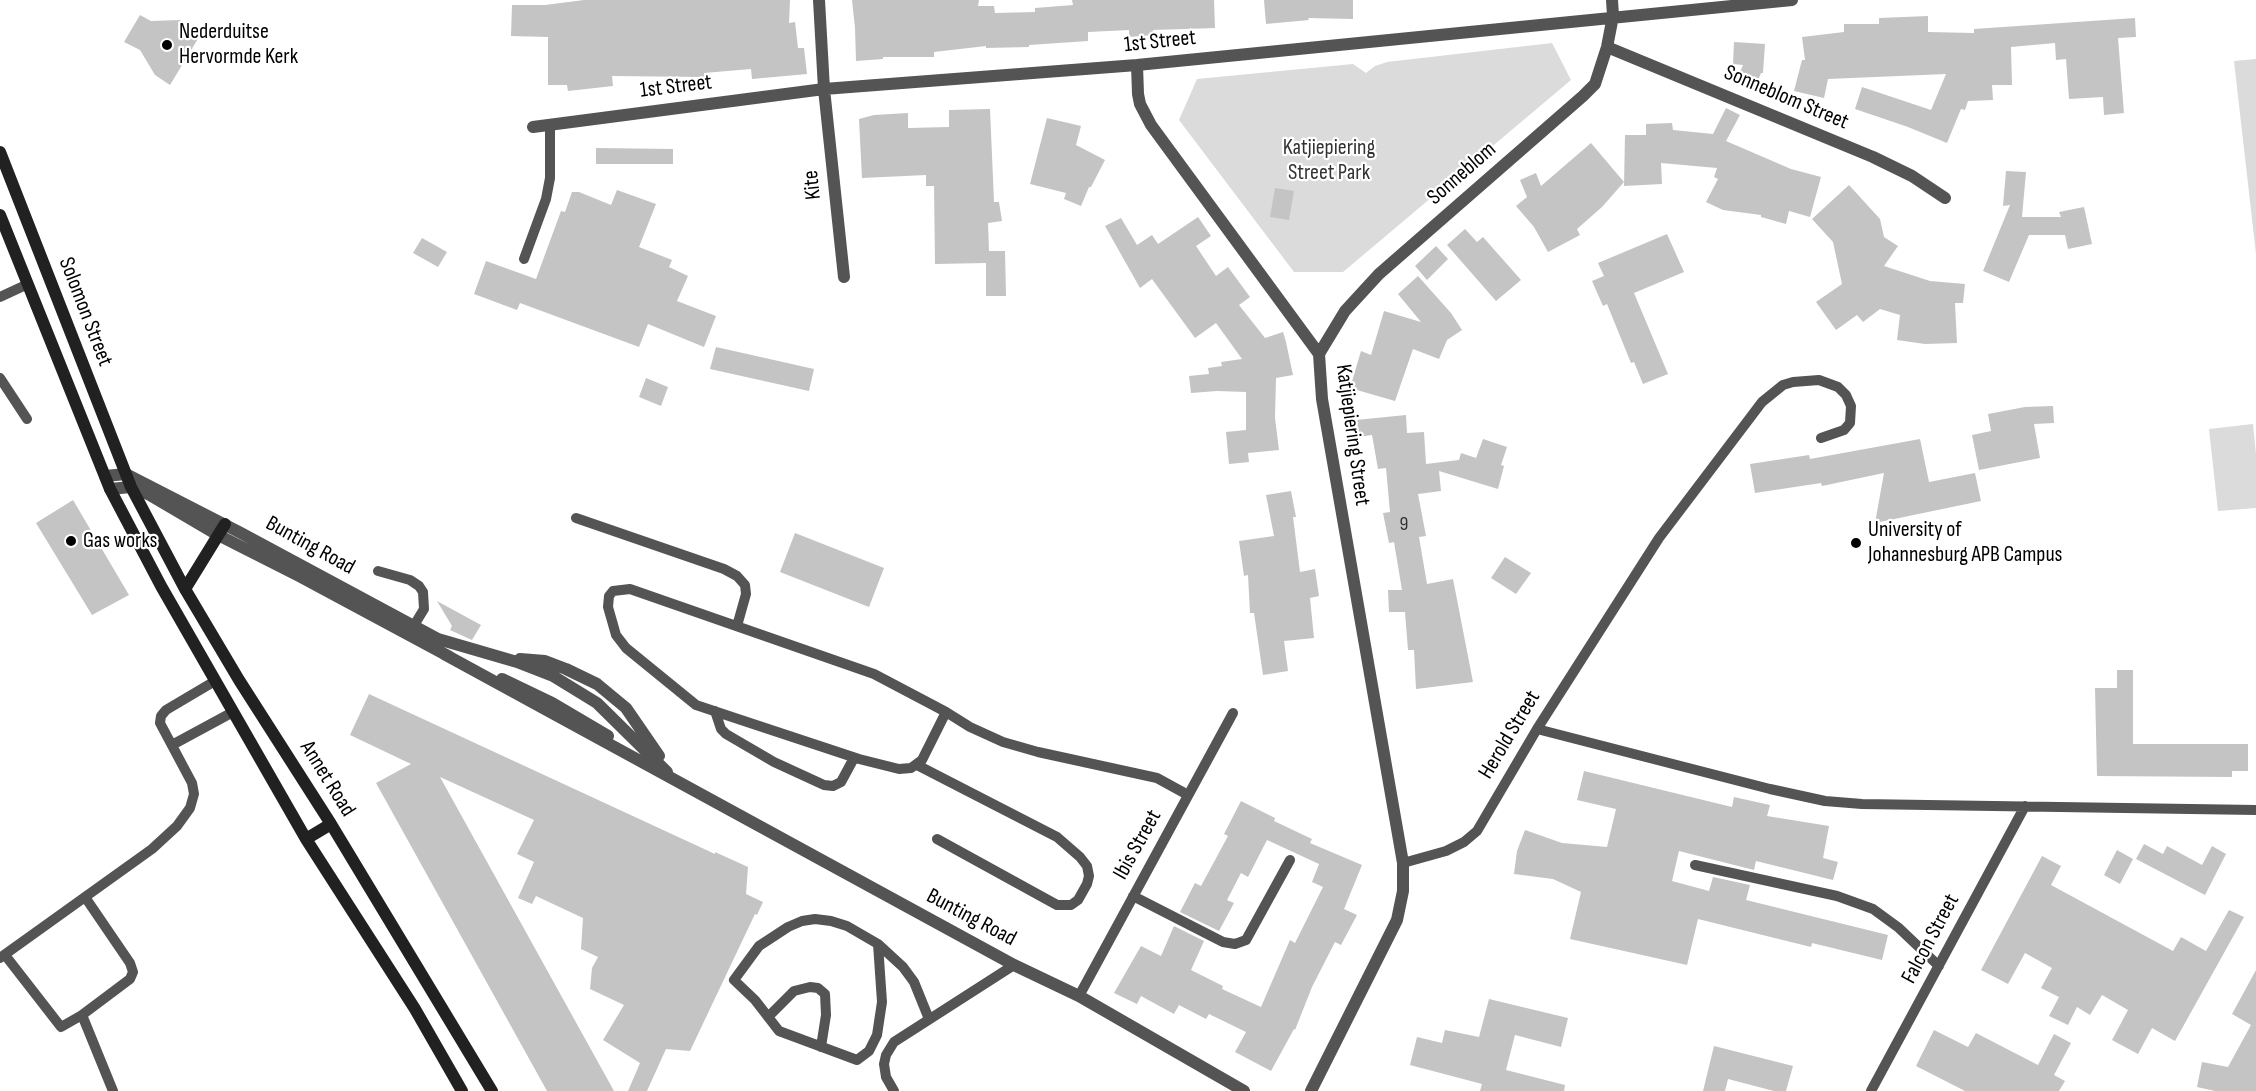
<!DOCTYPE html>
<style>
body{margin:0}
canvas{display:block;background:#fff}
</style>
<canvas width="2256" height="1091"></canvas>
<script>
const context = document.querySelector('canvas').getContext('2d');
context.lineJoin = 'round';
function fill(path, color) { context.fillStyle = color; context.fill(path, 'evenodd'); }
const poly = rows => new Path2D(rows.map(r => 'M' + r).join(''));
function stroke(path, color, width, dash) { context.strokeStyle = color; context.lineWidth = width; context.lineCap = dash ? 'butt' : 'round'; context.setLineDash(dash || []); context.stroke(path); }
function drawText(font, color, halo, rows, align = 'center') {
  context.font = font + ' "Sofia Sans Condensed",sans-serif'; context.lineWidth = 4.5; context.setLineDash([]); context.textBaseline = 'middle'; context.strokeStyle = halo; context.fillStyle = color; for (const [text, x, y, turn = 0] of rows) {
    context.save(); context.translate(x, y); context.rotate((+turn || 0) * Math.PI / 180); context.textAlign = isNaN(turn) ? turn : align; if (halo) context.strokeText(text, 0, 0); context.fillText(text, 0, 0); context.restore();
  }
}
fill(poly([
 [1552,43,1571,80,1343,272,1294,272,1179,120,1197,79,1353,64,1366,73,1375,66,1387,62],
 [2256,59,2256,254,2234,61],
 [2253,424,2256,454,2256,508,2218,511,2209,429]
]), '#dbdbdb');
fill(poly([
 [584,0,790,0,789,23,795,22,798,48,804,48,807,74,752,79,751,69,704,73,704,77,612,76,613,86,568,91,567,85,548,85,548,37,511,36,512,5,545,5],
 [852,0,979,0,978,6,994,6,995,13,1035,12,1035,8,1073,5,1072,0,1214,0,1215,28,1153,30,1153,35,1129,37,1129,30,1088,32,1088,41,1029,45,1029,47,986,48,986,46,934,52,934,57,883,57,883,59,856,61,855,28],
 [1264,0,1353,0,1353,19,1308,18,1309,20,1266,24],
 [140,15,151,21,180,20,202,32,170,85,155,75,140,50,124,42],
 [1928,16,1928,32,1974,33,1974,29,2135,18,2136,37,2118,38,2124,113,2104,115,2103,97,2069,99,2066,59,2056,60,2055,43,2011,47,2012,85,1992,85,1993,100,1968,101,1965,110,1961,109,1947,143,1908,127,1855,109,1862,87,1931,110,1946,74,1828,79,1824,98,1794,91,1802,60,1805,60,1802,37,1844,32,1844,24,1879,24,1879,18],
 [1734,42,1765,44,1763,73,1761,73,1757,83,1738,77,1743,65,1733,64],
 [1726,108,1740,115,1726,141,1791,169,1821,177,1810,217,1789,211,1786,224,1761,217,1761,215,1723,210,1706,202,1718,179,1714,177,1717,168,1661,163,1662,184,1624,186,1625,135,1646,135,1646,124,1672,123,1673,130,1713,134],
 [990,109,994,202,999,202,1002,221,988,223,989,251,1005,251,1006,296,986,296,986,263,935,264,934,186,926,186,926,175,862,178,859,119,874,115,908,113,908,128,949,127,949,110],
 [1047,118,1081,126,1076,145,1105,160,1091,187,1089,187,1081,206,1064,199,1066,193,1030,184],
 [1591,143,1624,182,1602,207,1577,229,1580,235,1548,252,1534,227,1516,206,1527,197,1520,180,1536,173,1541,186],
 [596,148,673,149,673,164,596,164],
 [2006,171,2026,172,2022,217,2061,217,2059,212,2084,207,2092,244,2068,249,2065,235,2029,235,2009,282,1983,271,2010,205,2003,206],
 [1849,185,1880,219,1884,237,1898,246,1884,266,1930,281,1965,284,1963,303,1955,303,1957,343,1925,344,1897,340,1900,315,1880,309,1863,322,1857,315,1836,330,1816,302,1842,284,1833,242,1812,219],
 [1275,188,1294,191,1289,220,1270,217],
 [617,190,656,204,639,247,672,260,669,267,688,276,677,301,716,316,704,347,648,324,639,347,520,303,517,310,474,294,486,261,536,279,561,211,565,212,572,192,579,192,611,205],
 [1198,217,1211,236,1196,246,1216,276,1228,267,1250,297,1239,305,1265,338,1283,332,1286,342,1293,375,1276,378,1275,418,1279,450,1248,453,1249,462,1229,464,1226,432,1246,430,1246,392,1217,391,1191,393,1189,376,1209,374,1208,368,1222,366,1221,362,1242,359,1216,323,1195,338,1152,279,1140,288,1105,226,1121,218,1137,245,1152,235,1158,244],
 [1465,229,1477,242,1483,237,1521,280,1496,301,1447,245],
 [1667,234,1684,272,1634,293,1668,374,1643,384,1634,362,1631,363,1607,304,1603,306,1592,281,1604,276,1598,263],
 [422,238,447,252,438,267,413,253],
 [1436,246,1448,259,1427,280,1415,266],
 [1418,276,1451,313,1462,330,1447,340,1439,359,1413,349,1395,401,1350,388,1361,351,1371,355,1384,311,1421,322,1398,294],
 [716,347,814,369,809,391,710,369],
 [646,378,668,387,661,406,639,397],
 [2053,406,2054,423,2034,424,2040,458,1979,470,1972,435,1991,431,1988,414,2025,407],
 [1406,415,1407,433,1424,432,1426,464,1459,460,1461,453,1476,458,1483,439,1507,447,1501,465,1504,466,1498,489,1439,471,1441,491,1418,494,1426,536,1419,537,1427,584,1453,579,1473,682,1416,689,1414,650,1408,650,1405,612,1389,612,1388,590,1402,590,1394,542,1389,543,1383,513,1390,512,1386,468,1378,469,1372,435,1358,437,1356,420],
 [1920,439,1929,482,1975,473,1981,501,1875,523,1884,473,1822,486,1821,483,1755,493,1750,464,1809,455,1810,459],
 [1291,491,1296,517,1293,517,1300,572,1315,569,1319,596,1310,598,1314,638,1284,641,1288,671,1263,675,1254,613,1250,613,1248,575,1244,576,1239,541,1274,536,1266,495],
 [73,500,129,595,92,615,36,523],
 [795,533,884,568,869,607,780,572],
 [1505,557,1531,573,1516,594,1491,578],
 [437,601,481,625,472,640,450,630,452,626],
 [2117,670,2133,670,2133,744,2248,744,2248,771,2232,771,2232,777,2097,776,2095,688,2117,688],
 [369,694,715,854,715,852,748,867,746,894,763,902,757,915,755,914,690,1051,666,1049,647,1091,628,1091,640,1063,603,1040,624,1005,590,989,592,968,598,957,581,949,583,918,536,896,532,904,518,898,534,862,517,854,534,820,440,777,614,1091,547,1091,376,783,411,764,350,735],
 [1584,771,1732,807,1734,797,1770,805,1767,816,1829,826,1823,858,1838,862,1833,880,1756,861,1754,870,1679,851,1672,881,1709,891,1713,877,1750,885,1746,900,1888,935,1882,960,1812,943,1811,947,1698,919,1687,965,1570,939,1581,892,1553,879,1514,874,1517,851,1525,830,1562,843,1607,847,1616,809,1577,800],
 [1241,801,1275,818,1274,821,1312,839,1310,843,1362,865,1344,909,1357,915,1341,945,1335,942,1312,987,1295,1030,1294,1029,1271,1071,1235,1052,1246,1032,1209,1014,1206,1019,1179,1005,1174,1014,1141,996,1137,1004,1114,993,1141,946,1161,956,1174,926,1204,941,1191,970,1223,986,1222,989,1261,1007,1290,940,1295,943,1323,887,1312,882,1319,864,1267,840,1248,877,1241,873,1227,900,1234,903,1219,931,1180,912,1195,883,1201,886,1228,836,1224,834],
 [2144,844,2163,854,2167,846,2202,865,2212,846,2226,854,2205,895,2136,859],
 [2117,850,2133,859,2120,884,2104,875],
 [2042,856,2061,866,2051,885,2173,951,2181,937,2206,951,2229,910,2244,917,2175,1041,2152,1028,2138,1054,2112,1040,2128,1010,2102,995,2090,1015,2077,1007,2068,1025,2049,1016,2059,997,2041,988,2052,968,2025,953,2008,984,1981,970],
 [2256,970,2256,1091,2215,1091,2197,1087,2202,1062,2228,1067,2251,1025,2232,1014],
 [1489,999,1568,1018,1561,1047,1515,1035,1506,1070,1565,1085,1564,1091,1480,1091,1482,1084,1410,1065,1417,1037,1442,1043,1445,1030,1479,1037],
 [1934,1030,1968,1047,1976,1033,2038,1065,2054,1034,2071,1043,2054,1075,2065,1081,2059,1091,1965,1091,1916,1066],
 [1714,1046,1793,1066,1786,1091,1774,1091,1728,1079,1725,1091,1703,1091]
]), '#c4c4c4');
stroke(poly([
 [524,259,546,199,550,178,550,125],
 [0,297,28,284],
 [0,378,27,419],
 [576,518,724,569,737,576,745,585,746,594,737,626],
 [378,571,410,580,419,586,423,592,424,609,413,627],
 [715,711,721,729,726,734,774,762,824,785,833,786,841,782,854,758],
 [946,712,922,760,911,768,899,769,859,759,732,717,696,705,626,648,616,635,608,607,609,596,613,591,630,589,874,674,929,703,946,712,970,727,1003,742,1038,752,1157,778,1188,795],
 [1537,729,1770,789,1825,801,1862,804,2256,810],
 [172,745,233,712],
 [917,765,1057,837,1080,857,1087,866,1089,876,1087,884,1078,900,1071,905,1057,905,937,839],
 [1403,863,1446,851,1464,842,1477,831,1537,729,1659,538,1762,402,1783,385,1793,382,1819,380,1838,387,1846,395,1851,406,1850,423,1844,430,1821,438],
 [1695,865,1837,896,1873,909,1899,928,1939,966],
 [1133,896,1223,942,1235,944,1246,940,1290,860],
 [878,944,882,1002,877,1035,869,1051,857,1060,779,1031,755,1000,734,980,759,946,788,927,802,921,815,919,831,921,847,926,878,944,903,967,914,982,929,1019],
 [5,955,61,1027,82,1015,130,979,133,972,130,963,85,897],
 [0,958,152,849,177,826,190,808,194,794,192,783,160,723,161,716,166,710,215,681],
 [1079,996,1233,713],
 [82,1015,113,1091],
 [768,1017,794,991,810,987,818,988,825,994,826,1015,821,1047],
 [894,1091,886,1077,884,1064,886,1055,894,1042,1014,965],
 [1871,1091,2025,806]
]), '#545454', 10);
stroke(poly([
 [819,0,824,89,844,277],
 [1607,47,1873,157,1912,176,1945,198],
 [1137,65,1138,94,1140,104,1151,125,1319,354,1322,399,1403,863,1403,891,1397,920,1311,1091],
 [533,127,824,89,1137,65,1792,0],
 [1319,354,1345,311,1379,274,1583,96,1595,84,1607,47,1613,16,1612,0],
 [105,476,126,474,241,533,438,639,517,662,553,676,597,703,667,772],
 [110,489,131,487,150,495,218,535,301,577,450,657],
 [444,654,1014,965,1079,996,1244,1091],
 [520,659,545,661,566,669,597,684,626,708,659,756],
 [502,679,552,703,608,736]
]), '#545454', 12);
stroke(poly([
 [0,152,131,487,185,589,239,680,331,824,492,1091],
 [0,215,110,489,161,586,306,839,415,1009,462,1091],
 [185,589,225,524],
 [306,839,331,824]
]), '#212121', 12);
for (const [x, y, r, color] of [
 [167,45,6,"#000"],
 [71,541,6,"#000"],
 [1856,543,6,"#000"]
]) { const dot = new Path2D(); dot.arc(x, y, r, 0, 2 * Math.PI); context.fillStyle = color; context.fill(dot); stroke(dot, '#fff', 2); }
drawText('20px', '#313131', null, [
 ["9",1404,525]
]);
drawText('22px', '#000', '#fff', [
 ["Nederduitse",179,32],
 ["Hervormde Kerk",179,57],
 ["University of",1868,530],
 ["Johannesburg APB Campus",1868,555],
 ["Gas works",83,541]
], 'left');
drawText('22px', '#000', '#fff', [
 ["1st Street",1160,42,-6],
 ["1st Street",676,87,-7],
 ["Sonneblom Street",1786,98,23],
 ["Sonneblom",1462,174,-41],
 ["Kite",813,185,-96],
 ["Solomon Street",85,312,69],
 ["Katjiepiering Street",1352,435,82],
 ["Bunting Road",310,546,29],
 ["Herold Street",1510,735,-59],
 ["Annet Road",327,779,58],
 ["Ibis Street",1138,845,-61],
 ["Bunting Road",971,918,28],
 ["Falcon Street",1931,939,-62]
]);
drawText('22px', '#323232', '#fff', [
 ["Katjiepiering",1329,148],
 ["Street Park",1329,173]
]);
</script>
